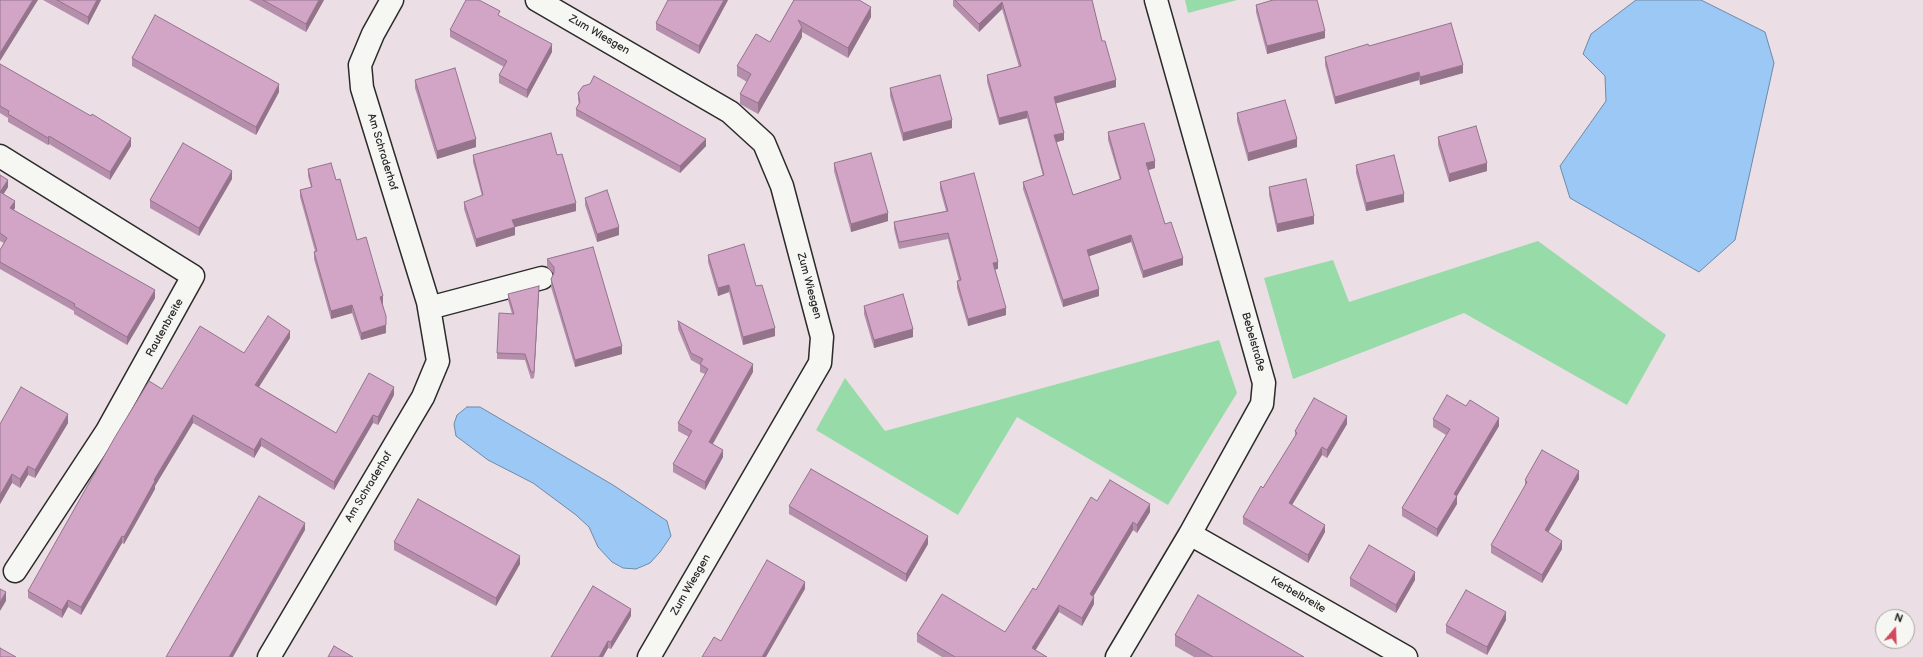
<!DOCTYPE html>
<meta charset="utf-8">
<style>
body{margin:0}
#map{position:relative;width:1923px;height:657px;overflow:hidden;background:#ebdee5;font-family:"Balsamiq Sans",sans-serif}
canvas{display:block}
.north{position:absolute;left:1875px;top:609px;width:40px;height:40px;box-sizing:border-box;background:#f6f6f2;border:1px solid #a5a5a2;border-radius:50%;rotate:19deg;font-size:11px;font-weight:700;line-height:16px;text-align:center;color:#2b2b2b}
.north::after{content:'';display:block;margin:auto;width:14px;height:18px;background:#d1495b;clip-path:polygon(50% 0,100% 100%,50% 72%,0 100%)}
</style>
<div id="map">
<canvas width="1923" height="657"></canvas>
<div class="north">N</div>
</div>
<script>
const context = document.querySelector('canvas').getContext('2d');
context.lineJoin = 'round';
function fill(path, color) { context.fillStyle = color; context.fill(path, 'evenodd'); }
const poly = rows => new Path2D(rows.map(r => 'M' + r).join(''));
function stroke(path, color, width, dash) { context.strokeStyle = color; context.lineWidth = width; context.lineCap = dash ? 'butt' : 'round'; context.setLineDash(dash || []); context.stroke(path); }
function drawText(font, color, halo, rows, align = 'center') {
  context.font = font + ' "Balsamiq Sans",sans-serif'; context.lineWidth = 4; context.setLineDash([]); context.textBaseline = 'middle'; context.strokeStyle = halo; context.fillStyle = color; for (const [text, x, y, turn = 0] of rows) {
    context.save(); context.translate(x, y); context.rotate((+turn || 0) * Math.PI / 180); context.textAlign = isNaN(turn) ? turn : align; if (halo) context.strokeText(text, 0, 0); context.fillText(text, 0, 0); context.restore();
  }
}
fill(poly([
 [1185,0,1237,0,1188,13],
 [1538,241,1666,335,1627,405,1464,313,1293,379,1264,278,1333,260,1349,302],
 [1219,340,1237,393,1168,505,1017,417,958,515,816,430,845,378,885,431]
]), '#97dba8');
const water = poly([
 [1636,0,1701,0,1765,32,1774,63,1735,240,1699,272,1570,198,1560,166,1606,101,1605,76,1583,54,1591,34,1636,0],
 [467,407,480,407,613,485,667,521,671,536,660,552,650,563,636,569,623,568,612,562,598,547,589,527,576,515,533,483,488,460,456,436,454,424,457,415,467,407]
]);
fill(water, '#9cc8f6');
stroke(water, '#6f89a5', 1);
const minor = poly([
 [537,0,730,112,764,143,782,186,822,337,820,363,649,657],
 [0,156,193,276,107,431,15,571],
 [429,308,542,278],
 [1190,534,1406,657],
 [269,657,423,397,438,361,428,302,362,88,360,65,373,34,392,0],
 [1117,657,1190,534,1262,404,1264,383,1156,0]
]);
stroke(minor, '#2b2b2b', 25);
stroke(minor, '#f6f6f2', 22);
fill(poly([
 [43,0,101,0,88,25],
 [249,0,324,0,306,32],
 [728,0,699,54,656,30,656,23],
 [794,0,871,17,848,58,802,32,802,37,758,114,740,104,740,94,747,82,737,76,737,66,770,42],
 [953,0,1092,0,1102,41,1116,87,1056,103,1064,140,1056,142,1073,195,1120,180,1108,140,1108,132,1155,168,1148,170,1165,224,1183,265,1143,278,1131,242,1089,256,1099,296,1063,307,1023,189,1023,182,1043,176,1027,118,999,125,987,82,987,75,1019,67,1002,9,979,32,953,6],
 [1256,5,1325,38,1267,54,1256,12],
 [500,16,552,52,527,98,499,83,499,75,504,67,450,37,450,30],
 [1369,46,1463,73,1420,85,1419,80,1335,104,1325,65,1325,57],
 [132,58,279,92,256,135,132,66],
 [0,64,131,146,110,180,49,144,48,145,8,122,8,118,0,113],
 [415,80,476,147,437,159,415,88],
 [590,84,706,146,680,173,576,116,576,109,579,104,578,100,578,93],
 [890,88,952,128,903,141,890,96],
 [1237,113,1297,147,1248,161,1237,121],
 [1438,137,1487,171,1449,182,1438,145],
 [473,155,557,155,576,211,515,227,515,235,476,247,464,209,464,202,482,196,473,162],
 [834,163,888,221,851,232,834,171],
 [1356,165,1404,202,1366,211,1356,173],
 [308,169,336,180,357,240,383,304,386,333,361,340,352,313,331,319,314,259,314,252,315,251,300,197,300,190,311,187,308,176],
 [0,175,8,187,3,194,15,208,13,210,155,298,127,345,74,314,74,311,0,269,0,250,4,243,0,241],
 [232,179,199,236,150,208,150,200],
 [940,182,998,269,995,269,1006,315,968,326,957,288,957,281,959,281,948,239,899,249,894,229,894,222,946,211,940,189],
 [1269,187,1314,224,1277,232,1269,195],
 [585,198,619,235,597,242,585,205],
 [593,247,622,354,575,367,551,287,551,279,554,274,547,267,547,259],
 [708,255,756,286,775,336,743,345,729,292,718,296,708,262],
 [539,292,534,378,531,379,525,360,497,359,497,353,512,314,508,300,508,294],
 [864,306,913,337,874,348,864,314],
 [678,321,753,372,713,444,723,457,705,490,673,472,673,464,689,437,678,431,678,423,705,374,700,372,700,365,691,360,678,329],
 [290,338,259,387,336,433,394,395,378,425,373,423,334,490,261,446,254,458,193,423,155,486,155,489,124,544,122,543,81,615,68,607,62,618,28,598,28,591,162,389,244,353],
 [1433,419,1499,426,1457,496,1457,504,1437,537,1402,516,1402,508,1446,435,1433,427],
 [68,423,35,478,28,475,20,488,12,483,0,504,0,424],
 [1347,424,1327,458,1322,455,1292,505,1325,532,1308,563,1243,524,1243,517,1263,488,1295,437,1295,431],
 [1579,479,1548,532,1562,549,1542,583,1491,553,1491,545,1525,486,1525,480],
 [1097,501,1150,512,1137,533,1133,530,1093,596,1094,604,1082,626,1059,612,1035,650,1047,657,942,657,917,642,917,634,1005,632,1036,590],
 [789,506,928,544,906,582,789,514],
 [394,542,520,564,496,606,394,550],
 [1350,578,1415,580,1396,613,1350,586],
 [631,616,611,649,608,648,603,657,551,657],
 [1506,620,1487,655,1446,633,1446,625],
 [1175,635,1304,657,1194,657,1175,646]
]), '#b58eab');
fill(poly([
 [33,0,38,0,0,61,0,53],
 [97,0,101,0,88,25,88,17],
 [319,0,324,0,306,32,306,24],
 [724,0,728,0,699,54,699,46],
 [1002,2,1002,9,979,32,979,24],
 [871,7,871,17,848,58,848,48],
 [802,27,802,37,758,114,758,103],
 [1325,31,1325,38,1267,54,1267,46],
 [552,44,552,52,527,98,527,90],
 [1463,65,1463,73,1420,85,1420,77],
 [1419,72,1419,80,1335,104,1335,97],
 [1116,80,1116,87,1054,104,1054,97],
 [279,84,279,92,256,135,256,127],
 [1027,111,1027,118,999,125,999,118],
 [952,120,952,128,903,141,903,133],
 [1064,133,1064,140,1054,143,1054,135],
 [49,136,49,144,48,145,48,138],
 [131,138,131,146,110,180,110,172],
 [476,139,476,147,437,159,437,151],
 [706,139,706,146,680,173,680,166],
 [1297,139,1297,147,1248,161,1248,153],
 [1155,161,1155,168,1146,171,1146,163],
 [1487,163,1487,171,1449,182,1449,174],
 [232,171,232,179,199,236,199,228],
 [8,180,8,187,0,200,0,192],
 [1404,194,1404,202,1366,211,1366,203],
 [15,201,15,208,10,216,10,208],
 [576,203,576,211,515,227,515,235,476,247,476,239,512,220],
 [888,213,888,221,851,232,851,224],
 [1314,216,1314,224,1277,232,1277,224],
 [619,227,619,235,597,242,597,234],
 [1131,235,1131,242,1087,257,1087,250],
 [1183,258,1183,265,1143,278,1143,271],
 [998,262,998,269,993,270,993,263],
 [729,285,729,292,718,296,718,288],
 [539,286,539,292,534,378,534,372],
 [1099,289,1099,296,1063,307,1063,300],
 [155,290,155,298,127,345,127,337],
 [383,296,383,304,380,304,380,297],
 [352,305,352,313,331,319,331,311],
 [1006,308,1006,315,968,326,968,319],
 [386,325,386,333,361,340,361,333],
 [775,328,775,336,743,345,743,337],
 [913,329,913,337,874,348,874,340],
 [290,331,290,338,255,393,255,385],
 [622,346,622,354,575,367,575,360],
 [753,364,753,372,709,450,709,442],
 [394,387,394,395,378,425,378,417],
 [68,414,68,423,35,478,35,470],
 [193,415,193,423,155,486,155,489,124,544,124,537,154,480],
 [373,415,373,423,334,490,334,482],
 [1347,416,1347,424,1327,458,1327,450],
 [1499,418,1499,426,1457,496,1457,504,1437,537,1437,529,1454,494],
 [261,438,261,446,254,458,254,450],
 [1322,447,1322,455,1289,510,1289,503],
 [723,450,723,457,705,490,705,482],
 [28,466,28,475,20,488,20,479],
 [1579,471,1579,479,1545,538,1545,530],
 [12,474,12,483,0,504,0,495],
 [1150,504,1150,512,1137,533,1137,525],
 [1133,522,1133,530,1090,602,1090,594],
 [305,523,305,530,233,657,229,657],
 [1325,525,1325,532,1308,563,1308,555],
 [122,536,122,543,81,615,81,607],
 [928,536,928,544,906,582,906,574],
 [1562,541,1562,549,1542,583,1542,575],
 [520,556,520,564,496,606,496,598],
 [1415,572,1415,580,1396,613,1396,605],
 [805,582,805,589,766,657,762,657],
 [6,592,6,601,0,611,0,602],
 [1094,597,1094,604,1082,626,1082,618],
 [68,600,68,607,62,618,62,610],
 [1059,605,1059,612,1032,656,1032,648],
 [631,609,631,616,611,649,611,642],
 [1506,612,1506,620,1487,655,1487,647],
 [608,641,608,648,603,657,599,657]
]), '#93748b');
const building = poly([
 [0,0,33,0,0,53,0,0],
 [57,0,97,0,88,17,57,0],
 [263,0,319,0,306,24,263,0],
 [466,0,479,0,500,11,498,15,552,44,527,90,499,75,507,61,450,30,466,0],
 [668,0,724,0,699,46,656,23,668,0],
 [794,0,859,0,871,7,848,48,798,20,802,27,758,103,740,94,751,74,737,66,756,34,770,42,794,0],
 [955,0,1092,0,1102,41,1105,41,1116,80,1054,97,1064,133,1054,135,1073,195,1121,179,1108,132,1144,123,1155,161,1146,163,1165,224,1171,222,1183,258,1143,271,1131,235,1087,250,1099,289,1063,300,1023,182,1044,175,1027,111,999,118,987,75,1021,66,1002,2,979,24,955,0],
 [1273,0,1317,0,1325,31,1267,46,1256,5,1273,0],
 [155,15,279,84,256,127,132,58,155,15],
 [1451,23,1463,65,1420,77,1419,72,1335,97,1325,57,1368,44,1369,46,1451,23],
 [0,64,91,116,92,114,131,138,110,172,49,136,48,138,8,114,9,111,0,106,0,64],
 [455,68,476,139,437,151,415,80,455,68],
 [940,75,952,120,903,133,890,88,940,75],
 [594,76,706,139,680,166,576,109,580,102,578,93,583,86,590,84,594,76],
 [1285,100,1297,139,1248,153,1237,113,1285,100],
 [1476,126,1487,163,1449,174,1438,137,1476,126],
 [551,133,557,155,562,154,576,203,512,220,515,227,476,239,464,202,483,195,473,155,551,133],
 [183,143,232,171,199,228,150,200,183,143],
 [871,153,888,213,851,224,834,163,871,153],
 [1394,155,1404,194,1366,203,1356,165,1394,155],
 [331,163,336,180,340,179,357,240,366,237,383,296,380,297,386,316,386,325,361,333,352,305,331,311,314,252,317,251,300,190,312,187,308,169,331,163],
 [974,173,998,262,993,263,1006,308,968,319,957,281,961,280,948,233,899,242,894,222,948,211,940,182,974,173],
 [0,175,8,180,0,192,15,201,10,208,155,290,127,337,74,306,75,304,0,262,0,250,7,238,0,233,0,175],
 [1306,179,1314,216,1277,224,1269,187,1306,179],
 [607,190,619,227,597,234,585,198,607,190],
 [744,244,756,286,762,285,775,328,743,337,729,285,718,288,708,255,744,244],
 [593,247,622,346,575,360,551,279,554,273,554,267,547,259,593,247],
 [539,286,534,372,531,372,525,354,497,353,499,313,514,314,508,294,539,286],
 [903,294,913,329,874,340,864,306,903,294],
 [268,316,290,331,255,385,336,433,369,373,394,387,378,417,373,415,334,482,261,438,254,450,193,415,154,480,155,481,124,537,122,536,81,607,68,600,62,610,28,591,115,437,149,381,162,389,200,326,244,353,268,316],
 [678,321,753,364,709,442,723,450,705,482,673,464,692,431,678,423,708,369,700,364,703,359,691,353,678,321],
 [21,387,68,414,35,470,28,466,20,479,12,474,0,495,0,424,21,387],
 [1447,395,1466,406,1470,400,1499,418,1454,494,1457,496,1437,529,1402,508,1450,429,1433,419,1447,395],
 [1314,398,1347,416,1327,450,1322,447,1289,503,1325,525,1308,555,1243,517,1261,486,1263,488,1297,433,1295,431,1314,398],
 [1542,450,1579,471,1545,530,1562,541,1542,575,1491,545,1527,482,1525,480,1542,450],
 [811,469,928,536,906,574,789,506,811,469],
 [1110,480,1150,504,1137,525,1133,522,1090,594,1094,597,1082,618,1059,605,1032,648,1047,657,955,657,917,634,942,594,1005,632,1033,588,1036,590,1091,497,1097,501,1110,480],
 [259,496,305,523,229,657,166,657,259,496],
 [418,499,520,556,496,598,394,542,418,499],
 [1369,545,1415,572,1396,605,1350,578,1369,545],
 [767,560,805,582,762,657,702,657,714,637,721,641,767,560],
 [593,586,631,609,611,642,608,641,599,657,551,657,593,586],
 [0,589,6,592,0,602,0,589],
 [1466,590,1506,612,1487,647,1446,625,1466,590],
 [1198,595,1304,657,1213,657,1175,635,1198,595],
 [334,646,353,657,328,657,334,646],
 [0,648,16,657,0,657,0,648]
]);
fill(building, '#d2a5c7');
stroke(building, '#93748b', 1);
drawText('11px', '#2b2b2b', '#f6f6f2', [
 ["Zum Wiesgen",599,35,30],
 ["Am Schraderhof",382,152,73],
 ["Zum Wiesgen",809,286,75],
 ["Rautenbreite",165,328,-61],
 ["Bebelstraße",1253,342,74],
 ["Am Schraderhof",369,487,-59],
 ["Zum Wiesgen",691,585,-60],
 ["Kerbelbreite",1298,595,30]
]);
</script>
